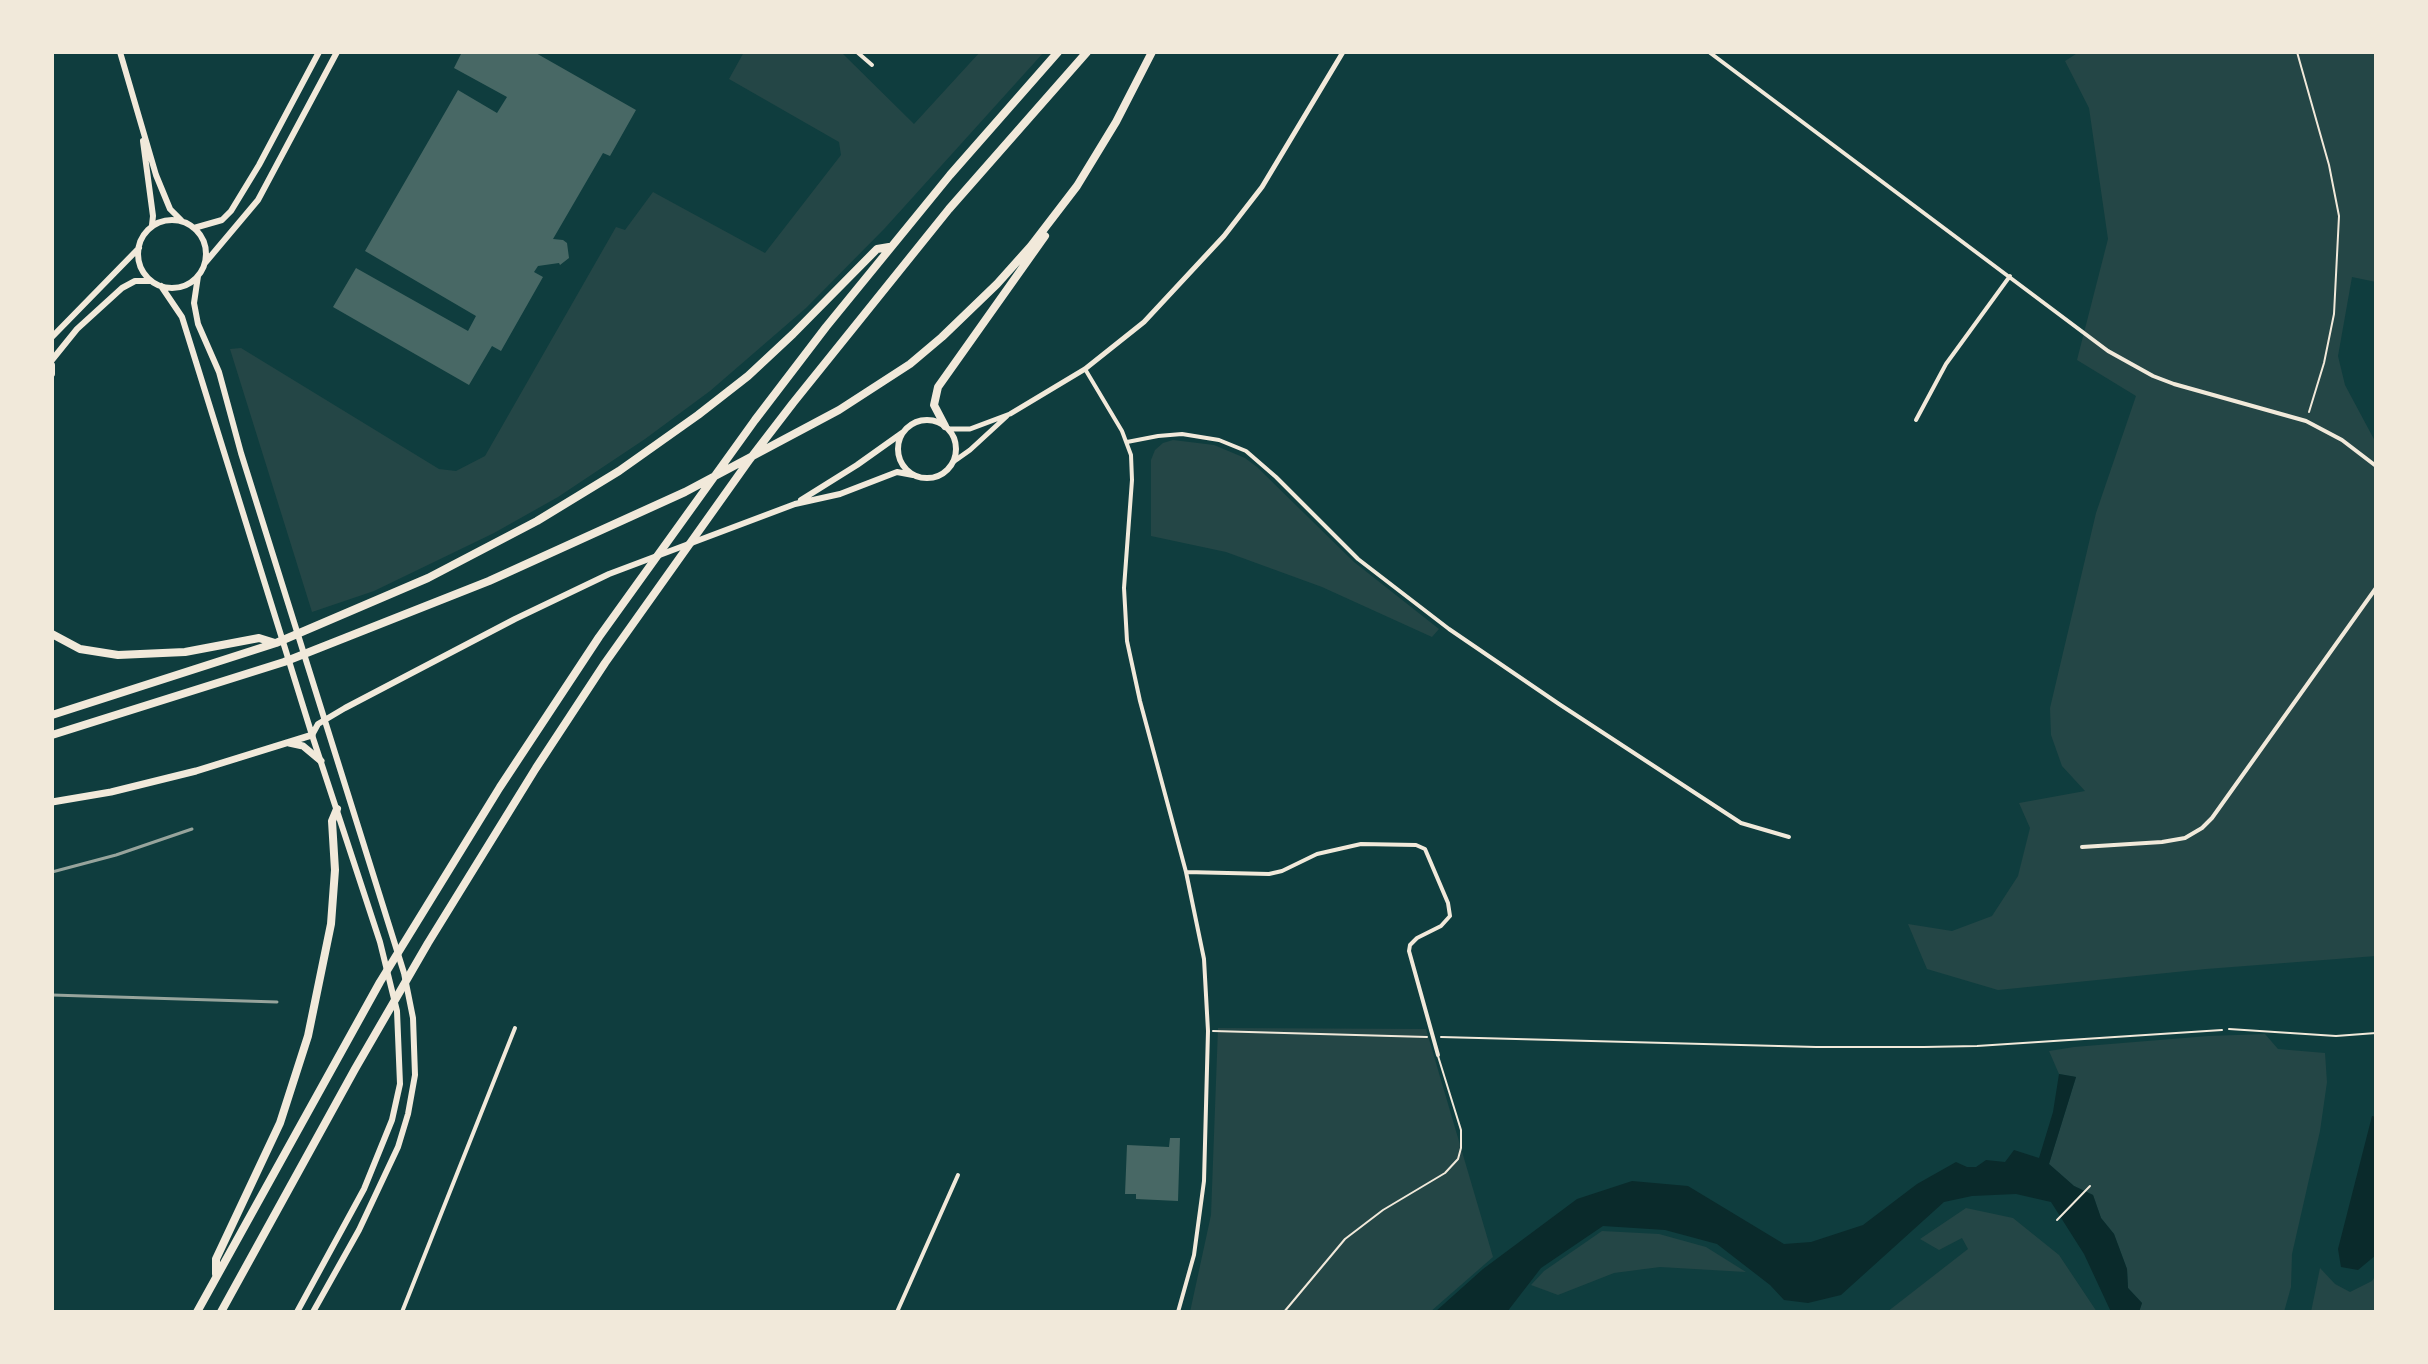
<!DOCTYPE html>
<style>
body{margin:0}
#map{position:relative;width:2428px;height:1364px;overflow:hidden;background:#0f3d3e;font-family:Lato,sans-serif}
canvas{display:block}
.frame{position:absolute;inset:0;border:54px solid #f1e9da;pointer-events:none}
</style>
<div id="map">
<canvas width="2428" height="1364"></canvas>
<div class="frame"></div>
</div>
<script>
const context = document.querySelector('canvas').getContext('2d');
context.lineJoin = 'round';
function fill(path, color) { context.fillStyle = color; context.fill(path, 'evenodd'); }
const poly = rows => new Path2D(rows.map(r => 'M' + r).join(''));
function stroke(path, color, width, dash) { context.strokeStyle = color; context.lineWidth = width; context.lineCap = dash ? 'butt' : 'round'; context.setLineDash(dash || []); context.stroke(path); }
fill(poly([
 [744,52,841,52,914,124,980,52,1044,52,885,228,806,308,710,391,645,439,558,497,494,533,374,591,312,612,230,349,241,348,439,469,456,471,485,456,616,227,625,230,653,192,765,253,841,155,839,142,729,79],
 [2079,52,2376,52,2376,282,2352,277,2338,356,2345,385,2376,443,2376,956,2206,969,1998,990,1927,969,1908,924,1952,931,1992,916,2018,876,2030,828,2019,803,2085,791,2062,766,2051,735,2050,708,2096,513,2136,396,2077,360,2108,239,2089,108,2065,61],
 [1173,440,1214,445,1245,458,1257,467,1354,562,1439,629,1432,637,1322,587,1226,552,1151,536,1151,460,1155,450,1163,443],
 [1218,1028,1426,1029,1493,1257,1430,1312,1190,1312,1211,1215],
 [2265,1034,2278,1049,2325,1053,2327,1082,2320,1131,2292,1254,2291,1287,2284,1312,2139,1312,2142,1303,2128,1288,2127,1269,2114,1234,2101,1218,2093,1195,2074,1186,2049,1164,2076,1077,2059,1074,2049,1051,2074,1047,2208,1036],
 [1966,1208,2013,1218,2059,1255,2097,1312,1887,1312,1968,1249,1962,1238,1939,1250,1920,1239],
 [1602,1231,1659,1234,1706,1247,1746,1272,1660,1267,1614,1273,1558,1295,1531,1285,1544,1271],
 [2320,1268,2335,1284,2350,1292,2372,1281,2376,1275,2376,1312,2311,1312]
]), '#244646');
fill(poly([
 [2059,1074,2076,1077,2049,1164,2074,1186,2093,1195,2101,1218,2114,1234,2127,1269,2128,1288,2142,1303,2139,1312,2111,1312,2084,1254,2051,1202,2016,1194,1972,1196,1944,1202,1841,1295,1808,1303,1784,1300,1770,1285,1717,1244,1665,1230,1603,1226,1541,1268,1507,1312,1435,1312,1483,1269,1577,1199,1632,1181,1688,1186,1784,1244,1811,1242,1863,1225,1917,1184,1956,1162,1967,1167,1976,1167,1986,1160,2005,1162,2014,1150,2039,1158,2053,1112],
 [2372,1116,2376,1117,2376,1255,2358,1270,2341,1267,2338,1249]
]), '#0a2a2b');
fill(poly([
 [462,52,534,52,636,110,610,156,603,153,553,239,563,240,567,243,569,258,560,265,559,263,538,266,534,272,543,277,501,351,492,346,469,385,333,307,356,268,468,331,476,316,365,251,458,90,497,113,507,97,454,68],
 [1170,1138,1180,1138,1178,1201,1136,1199,1136,1194,1125,1194,1127,1145,1169,1147]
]), '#486865');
stroke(poly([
 [2297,52,2329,165,2339,216,2334,314,2324,363,2309,412],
 [1213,1031,1427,1037],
 [1441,1037,1816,1047,1924,1047,1977,1046,2222,1030],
 [2057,1220,2090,1186]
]), '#f1e9da', 2);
stroke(poly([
 [2229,1029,2336,1036,2376,1033],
 [1284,1312,1345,1239,1383,1210,1445,1173,1458,1159,1461,1148,1461,1130,1438,1056]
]), '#f1e9da', 2);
stroke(poly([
 [857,52,872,65],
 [1709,52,2108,351,2153,376,2174,384,2306,421,2342,440,2376,466],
 [1085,369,1122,431,1131,455,1132,480,1124,588,1127,641,1140,701,1186,872,1204,959,1208,1031,1204,1181,1194,1255,1178,1312],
 [1916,420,1946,364,2010,276],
 [1127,442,1158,436,1182,434,1219,440,1246,451,1276,477,1358,559,1449,629,1559,704,1741,823,1789,837],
 [2082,847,2162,842,2185,838,2202,828,2212,818,2376,588],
 [1186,872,1269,874,1282,871,1317,854,1361,844,1416,845,1425,849,1448,903,1450,916,1441,926,1417,938,1410,945,1409,951,1438,1055],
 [402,1312,515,1028],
 [897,1312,958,1175]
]), '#f1e9da', 4);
stroke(poly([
 [950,429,970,429,1010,414,1085,369,1144,322,1224,236,1262,187,1343,52],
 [953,462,970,450,1007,416]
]), '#f1e9da', 5);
stroke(poly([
 [120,52,156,175,170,209,181,220],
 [143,141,153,216,152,225],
 '138 254a34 34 0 1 1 68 0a34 34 0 1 1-68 0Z',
 [194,228,222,220,231,211,259,165,319,52],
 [205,263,258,200,337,52],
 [198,276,194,303,198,324,219,372,241,453,404,973,413,1018,415,1075,408,1114,398,1147,359,1230,313,1312],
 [161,286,182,317,312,735,380,942,397,1011,400,1084,392,1120,364,1189,297,1312],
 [52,337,139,248],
 [52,360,77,329,122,288,135,281,151,281],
 [52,365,52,374],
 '898 449a29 29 0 1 1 58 0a29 29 0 1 1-58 0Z',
 [801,500,857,465,902,433],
 [312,735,318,724,345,708,515,619,609,574,795,504,840,494,897,472,913,475]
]), '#f1e9da', 6);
stroke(poly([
 [289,743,303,746,321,761],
 [52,802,111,792,196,771,312,735]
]), '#f1e9da', 7);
stroke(poly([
 [945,426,934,405,938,387,1045,236],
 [52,634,80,649,118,655,185,652,259,638,275,643],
 [52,715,276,643,428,578,537,521,619,471,698,415,748,376,793,334,877,249,889,247],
 [52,735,284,662,489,581,685,492,839,410,910,364,942,337,997,284,1031,246,1077,186,1116,122,1152,52],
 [216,1274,216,1259,280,1123,308,1036,331,924,335,870,332,821,337,809],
 [197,1312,380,982,500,787,599,637,755,420,826,327,950,175,1058,52],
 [221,1312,355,1069,428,943,536,768,605,663,750,459,793,403,949,209,1087,52]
]), '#f1e9da', 8);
stroke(poly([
 [52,872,116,855,192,829],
 [52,995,277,1002]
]), '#97a49c', 3);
</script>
